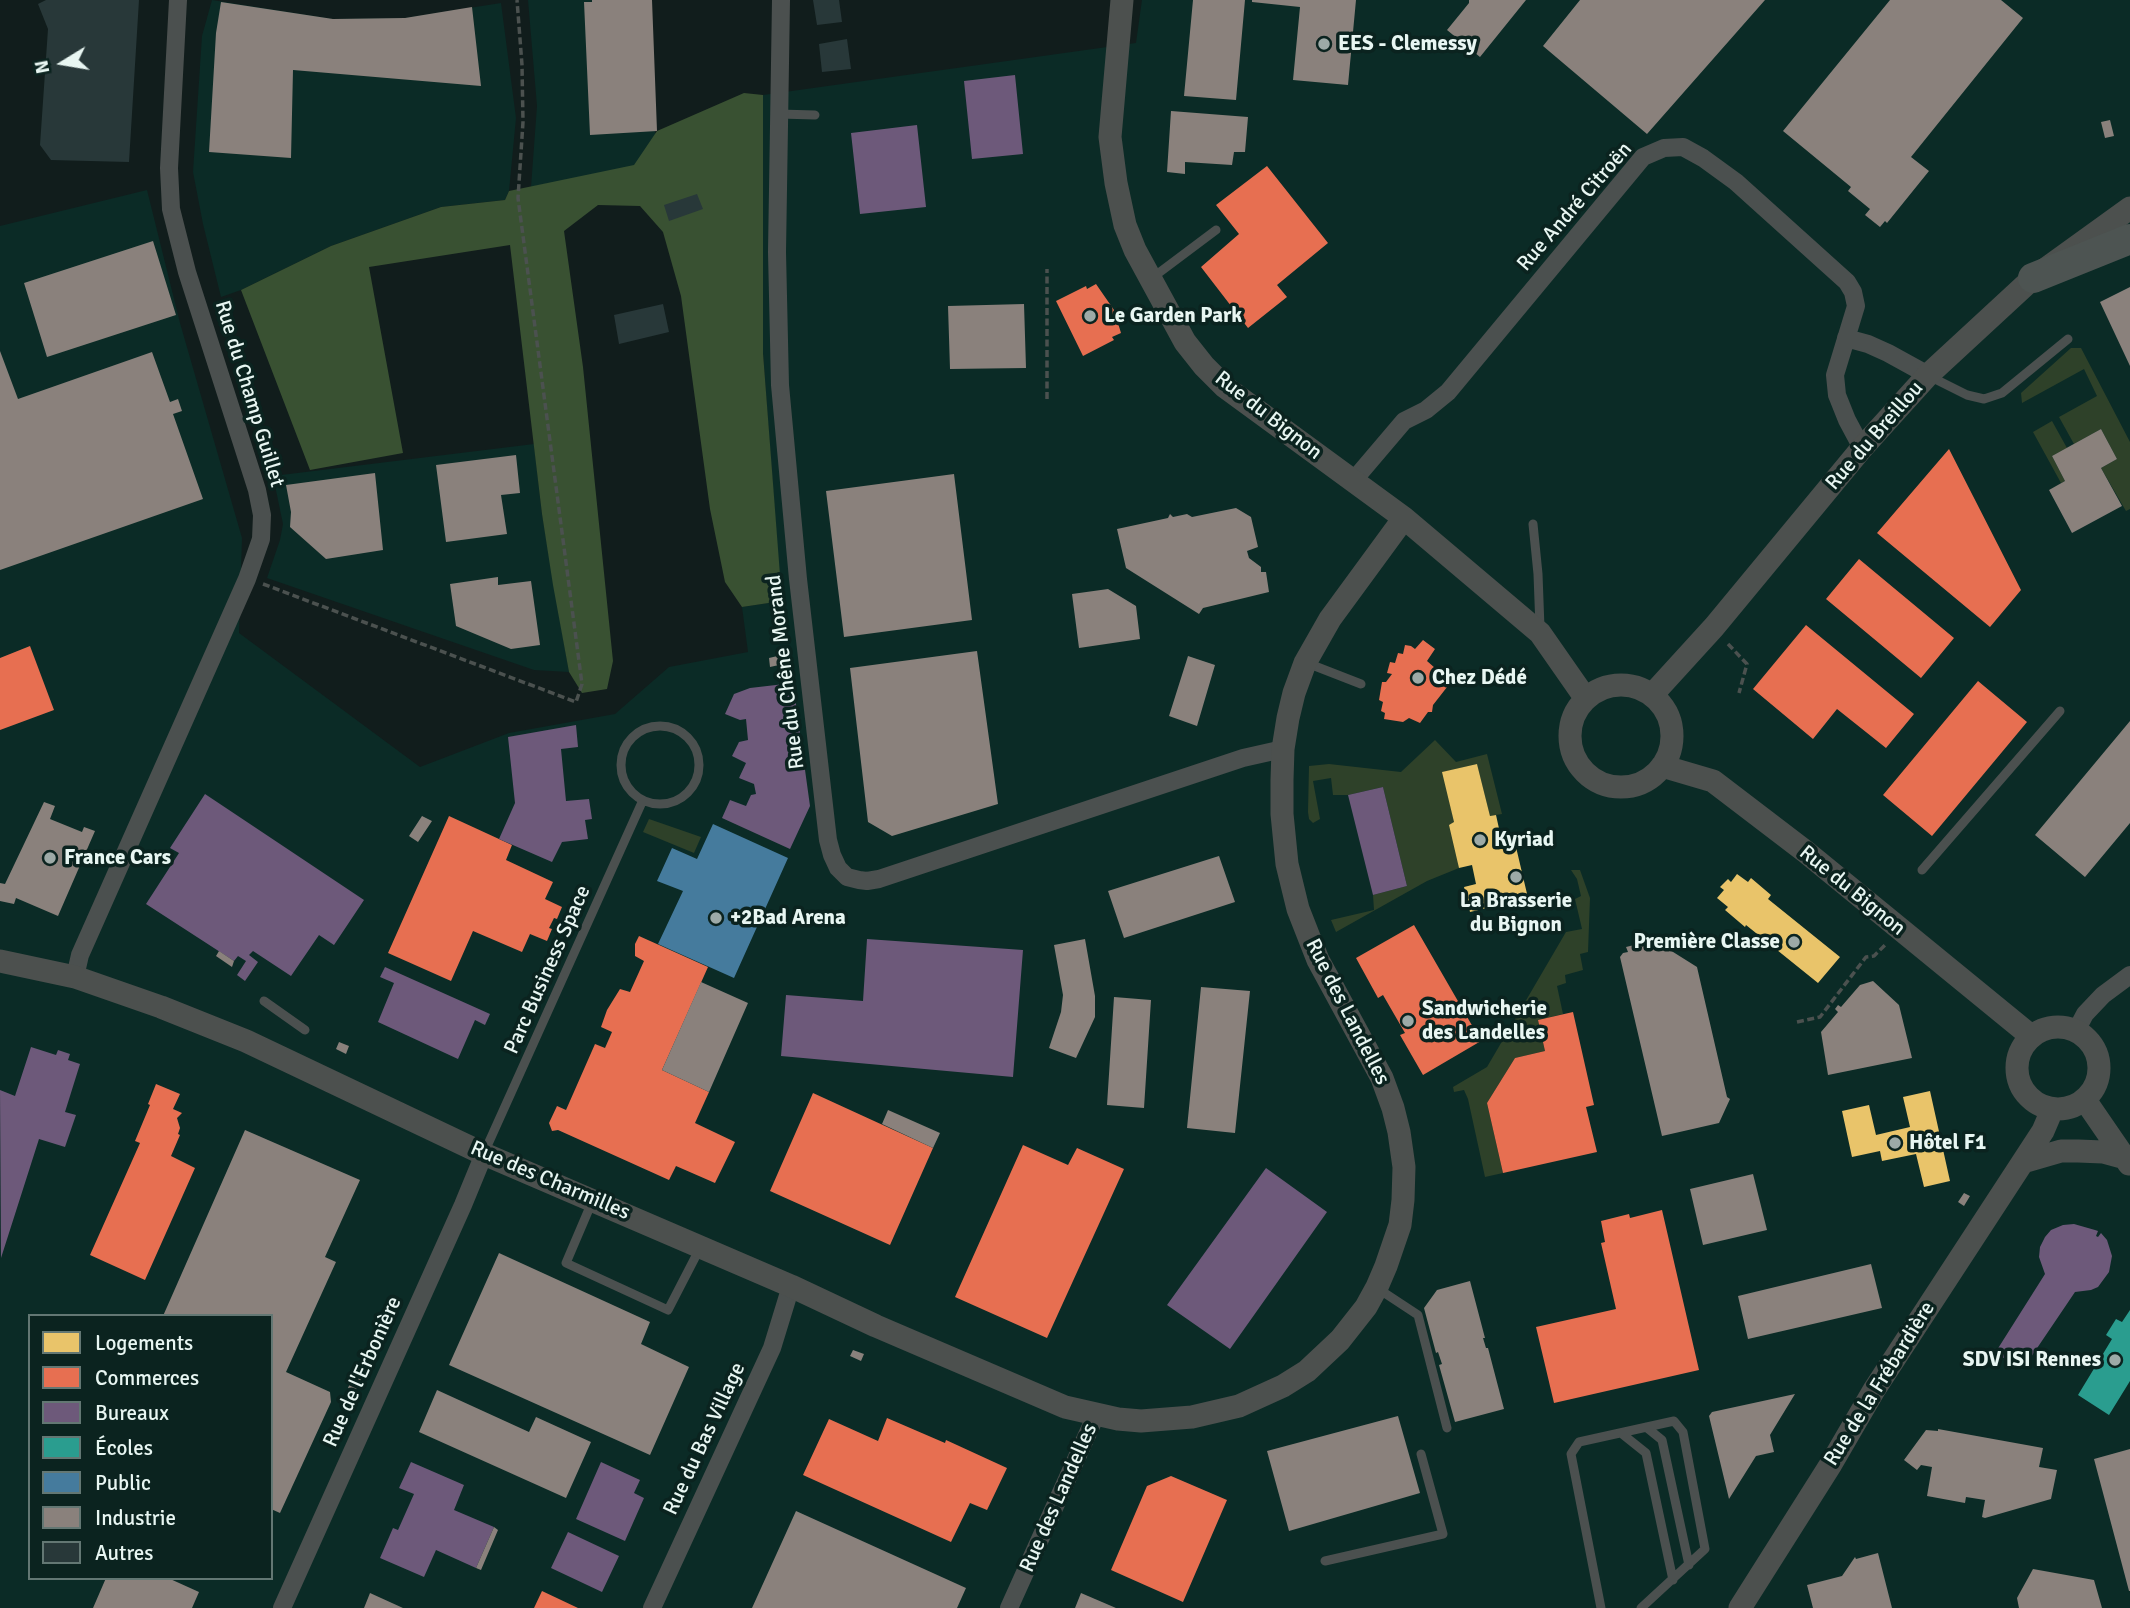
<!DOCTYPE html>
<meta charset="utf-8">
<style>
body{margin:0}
#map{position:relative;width:2130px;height:1608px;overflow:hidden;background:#111d1c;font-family:Signika,sans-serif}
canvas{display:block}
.legend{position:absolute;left:28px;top:1314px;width:245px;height:266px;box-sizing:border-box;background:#0b231f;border:2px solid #637773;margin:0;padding:9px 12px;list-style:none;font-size:21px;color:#e8f6f2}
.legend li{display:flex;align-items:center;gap:14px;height:35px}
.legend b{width:35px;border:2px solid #637773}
.north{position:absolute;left:28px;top:28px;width:70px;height:70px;-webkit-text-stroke:5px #0b231f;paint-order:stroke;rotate:259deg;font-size:19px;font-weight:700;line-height:28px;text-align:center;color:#e8f6f2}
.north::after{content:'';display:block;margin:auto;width:24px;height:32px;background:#e8f6f2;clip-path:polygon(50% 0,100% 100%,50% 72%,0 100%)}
</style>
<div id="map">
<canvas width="2130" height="1608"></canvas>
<ul class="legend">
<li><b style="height:19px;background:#e9c46a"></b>Logements</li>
<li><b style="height:19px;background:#e76f51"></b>Commerces</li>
<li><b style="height:19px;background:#6d597a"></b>Bureaux</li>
<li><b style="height:19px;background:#2a9d8f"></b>Écoles</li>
<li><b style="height:19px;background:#457b9d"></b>Public</li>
<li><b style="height:19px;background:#8a817c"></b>Industrie</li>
<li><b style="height:19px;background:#283839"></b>Autres</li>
</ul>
<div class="north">N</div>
</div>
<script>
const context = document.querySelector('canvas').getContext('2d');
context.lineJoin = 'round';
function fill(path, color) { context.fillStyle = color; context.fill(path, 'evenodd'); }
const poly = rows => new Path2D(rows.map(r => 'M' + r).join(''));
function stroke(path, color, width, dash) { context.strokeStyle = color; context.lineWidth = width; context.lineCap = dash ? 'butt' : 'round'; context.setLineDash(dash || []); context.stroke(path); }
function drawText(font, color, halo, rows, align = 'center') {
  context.font = font + ' Signika,sans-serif'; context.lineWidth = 7; context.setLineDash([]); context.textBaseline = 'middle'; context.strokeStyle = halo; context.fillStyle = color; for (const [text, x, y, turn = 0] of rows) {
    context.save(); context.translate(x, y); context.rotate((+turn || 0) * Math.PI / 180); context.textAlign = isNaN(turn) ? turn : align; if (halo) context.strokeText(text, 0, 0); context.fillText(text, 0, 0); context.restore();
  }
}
fill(poly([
 [212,0,333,19,405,18,501,3,516,118,509,191,505,200,441,207,331,246,241,290,221,297,203,224,193,172,202,36],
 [528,0,651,0,656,162,531,187,537,106],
 [1142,0,2130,0,2130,1608,0,1608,0,226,147,190,180,323,242,538,239,633,420,767,509,733,615,714,669,667,748,652,742,607,781,601,763,353,763,95,1136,43],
 [30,1316,271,1316,271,1578,30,1578],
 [534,444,542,514,569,672,534,670,267,578,280,540,283,524,273,476]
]), '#0b2b26');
fill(poly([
 [2071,348,2081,348,2130,442,2130,509,2126,511,2101,468,2117,459,2101,429,2074,444,2059,417,2097,396,2084,369,2022,403,2021,393],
 [2052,421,2067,448,2052,456,2065,481,2061,483,2033,432],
 [1435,740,1456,762,1487,754,1502,814,1490,816,1477,764,1443,772,1454,822,1459,868,1427,881,1336,932,1331,920,1374,910,1373,895,1407,886,1383,787,1348,795,1333,795,1331,778,1313,781,1320,819,1313,823,1309,819,1308,812,1309,766,1329,764,1401,772],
 [649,819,701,837,694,853,643,832],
 [1571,870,1580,870,1590,898,1588,952,1580,954,1583,970,1565,975,1566,983,1557,986,1563,1014,1538,1020,1545,1051,1515,1058,1487,1103,1503,1173,1485,1177,1468,1099,1464,1090,1454,1092,1453,1087,1487,1067,1566,932,1582,929,1575,899,1581,896,1577,879]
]), '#2e4129');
fill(poly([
 [744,93,763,95,763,353,782,601,742,607,725,582,710,509,681,296,663,232,640,206,598,205,564,231,583,367,613,661,607,689,582,693,569,672,553,585,542,514,510,245,369,267,403,453,310,470,241,290,331,246,441,207,505,200,509,191,634,165,657,131]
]), '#395132');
fill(poly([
 [1477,764,1490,816,1496,815,1500,833,1506,832,1510,849,1516,847,1528,898,1470,912,1464,887,1476,884,1472,865,1459,868,1449,825,1454,822,1442,772],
 [1737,874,1748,882,1751,878,1771,895,1768,899,1840,957,1818,983,1746,925,1745,927,1725,910,1728,907,1717,898,1724,890,1720,887,1728,879,1731,882],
 [1930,1091,1950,1181,1924,1187,1916,1154,1882,1161,1880,1151,1852,1157,1842,1111,1869,1105,1876,1135,1910,1127,1903,1097]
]), '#e9c46a');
fill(poly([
 [1267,166,1328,243,1277,285,1287,297,1248,328,1201,267,1239,234,1216,205],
 [1096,284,1114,310,1121,333,1112,337,1114,340,1083,356,1056,301,1086,286,1087,289],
 [1949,449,2021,590,1990,627,1877,533],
 [1859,559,1954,638,1921,678,1826,599],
 [1806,625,1914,714,1886,748,1837,709,1813,739,1753,689],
 [1423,640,1435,649,1427,661,1451,682,1433,705,1432,712,1428,712,1420,723,1409,718,1403,722,1384,719,1385,713,1381,711,1383,702,1379,700,1382,682,1386,682,1392,674,1387,673,1390,662,1395,663,1398,653,1403,654,1405,645,1411,646,1415,649],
 [30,646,54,710,0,730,0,658],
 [1978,681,2027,722,1932,836,1883,795],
 [449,816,512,845,506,860,553,882,545,899,562,907,557,919,554,918,549,928,552,929,547,941,530,934,522,952,473,931,451,981,388,953],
 [1414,925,1481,1041,1423,1075,1400,1035,1405,1033,1383,995,1378,998,1356,958],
 [639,936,708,967,662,1070,709,1092,695,1123,735,1142,715,1183,676,1166,669,1180,558,1130,552,1131,549,1123,557,1106,566,1110,595,1044,605,1048,612,1032,601,1027,607,1010,620,989,630,992,644,961,635,956,635,944],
 [1573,1012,1594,1105,1586,1107,1597,1152,1503,1173,1487,1103,1515,1058,1545,1051,1538,1020],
 [156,1084,180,1094,173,1109,182,1113,177,1118,180,1128,178,1134,180,1135,171,1156,195,1168,145,1280,90,1255,140,1143,135,1141,150,1105,148,1104],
 [813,1093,933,1148,890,1245,770,1191],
 [1023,1145,1068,1165,1077,1148,1124,1169,1047,1338,955,1297],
 [1662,1210,1699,1370,1554,1403,1536,1327,1616,1309,1601,1243,1605,1242,1601,1221,1629,1214,1630,1218],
 [887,1418,945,1443,946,1440,1007,1468,987,1510,970,1503,951,1542,803,1475,829,1419,878,1441],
 [1171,1476,1227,1500,1183,1602,1111,1570,1147,1486],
 [542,1591,578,1608,534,1608]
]), '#e76f51');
fill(poly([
 [1015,75,1023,154,972,159,964,81],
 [917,125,926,207,860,214,851,133],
 [793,683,810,806,790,849,722,818,730,800,746,806,751,795,756,794,754,784,739,778,746,763,732,756,739,742,748,740,746,719,740,720,725,714,734,694,750,688],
 [576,725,578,747,561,749,566,801,589,799,592,819,585,820,588,839,562,842,552,862,499,839,515,803,508,737],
 [1383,787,1407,886,1373,895,1348,795],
 [205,794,364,900,334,945,319,935,291,976,253,951,249,955,258,962,245,981,237,975,246,961,238,956,234,961,146,904,179,853,170,848],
 [867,939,1023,950,1013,1077,781,1056,786,995,863,1001],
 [385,967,490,1014,485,1025,475,1020,458,1059,378,1022,394,983,380,977],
 [31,1047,56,1055,58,1050,70,1054,68,1060,80,1064,65,1112,76,1115,65,1147,39,1139,1,1258,0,1090,15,1096],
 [1266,1168,1327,1212,1230,1349,1167,1305],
 [2074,1224,2095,1230,2098,1231,2096,1236,2098,1237,2101,1233,2107,1240,2112,1256,2109,1272,2098,1287,2091,1290,2075,1292,2027,1363,2015,1355,1990,1361,2045,1274,2039,1257,2040,1247,2045,1237,2051,1230,2063,1225],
 [411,1462,464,1485,454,1510,494,1527,476,1568,436,1550,424,1577,380,1558,393,1528,398,1530,414,1494,399,1488],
 [601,1462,640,1480,634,1493,644,1498,625,1541,576,1519],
 [568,1532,619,1556,602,1592,551,1568]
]), '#6d597a');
fill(poly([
 [2130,1310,2130,1381,2109,1415,2078,1395,2112,1339,2106,1335,2116,1319,2122,1322]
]), '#2a9d8f');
fill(poly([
 [713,824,788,858,734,978,658,944,683,891,657,881,672,848,697,859]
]), '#457b9d');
fill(poly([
 [592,0,652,0,657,131,590,135,584,2,592,2],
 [1193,0,1245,0,1236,100,1184,96],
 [1252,0,1356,0,1348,85,1293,80,1300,7,1252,2],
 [1469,0,1526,0,1480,57,1447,30,1469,3],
 [1580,0,1765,0,1647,134,1543,46],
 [1890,0,2001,0,2023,18,1911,157,1929,171,1887,223,1885,221,1880,227,1865,215,1870,209,1848,191,1851,187,1783,131],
 [221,2,333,19,405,18,472,7,481,86,293,70,291,158,209,152,216,33],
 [1171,111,1248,117,1245,152,1234,152,1232,165,1185,162,1185,174,1167,172],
 [2110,120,2114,136,2105,138,2101,122],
 [153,241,176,315,47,357,24,283],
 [2130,287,2130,366,2100,302],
 [1024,304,1026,368,950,369,948,306],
 [0,351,18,399,152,352,170,402,178,399,182,411,173,414,203,499,0,570],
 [2101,429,2117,459,2101,468,2122,506,2072,533,2049,490,2065,481,2052,456],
 [516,455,520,493,501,495,507,534,446,542,436,465],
 [375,473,383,550,326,559,290,527,291,512,286,485],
 [954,474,972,620,844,637,826,491],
 [1236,508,1251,517,1258,547,1247,551,1249,558,1261,567,1261,572,1266,572,1269,592,1203,608,1199,614,1126,568,1117,529,1168,518,1170,514,1173,517,1187,514,1192,517],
 [498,577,498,585,531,581,540,645,511,649,456,626,450,584],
 [1108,589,1136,606,1140,639,1079,648,1072,594],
 [977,651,998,804,892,836,868,822,850,668],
 [786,654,788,663,770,667,769,658],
 [1188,656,1215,665,1197,726,1169,716],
 [2130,721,2130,823,2085,877,2035,835],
 [44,802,55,806,50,819,82,832,84,827,95,831,58,916,16,898,14,904,0,901,0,883,5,884],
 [422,816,432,821,418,842,409,836],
 [1219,856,1235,902,1124,938,1108,891],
 [1085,939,1095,996,1095,1017,1076,1058,1049,1048,1061,1012,1063,995,1054,945],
 [1654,940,1697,967,1727,1097,1730,1099,1719,1123,1662,1136,1620,957,1623,953,1628,952,1626,947],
 [219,951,234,961,232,967,216,956],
 [1873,981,1899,1005,1912,1058,1828,1075,1821,1032,1838,1012,1835,1009,1838,1005,1841,1007,1860,985],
 [701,982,748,1003,709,1092,662,1070],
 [1201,987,1250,991,1235,1133,1187,1128],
 [1114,997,1151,1000,1144,1108,1107,1105],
 [339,1042,349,1046,346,1054,336,1049],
 [888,1110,940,1133,933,1148,882,1124],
 [245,1130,360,1180,325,1257,336,1262,286,1372,330,1392,331,1402,280,1513,271,1509,271,1316,163,1316],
 [1753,1174,1767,1230,1703,1245,1690,1189],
 [1964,1193,1970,1196,1964,1206,1958,1202],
 [499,1253,650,1322,641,1344,689,1367,650,1455,449,1365],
 [1871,1264,1882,1308,1748,1339,1738,1296],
 [1470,1281,1485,1338,1483,1338,1486,1348,1488,1348,1504,1409,1455,1422,1439,1365,1442,1364,1438,1352,1436,1353,1424,1308,1437,1290],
 [853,1350,864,1354,861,1361,850,1356],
 [353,1376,361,1379,355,1392,348,1388],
 [437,1390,529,1432,536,1417,591,1442,566,1498,419,1432],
 [1795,1394,1770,1435,1774,1452,1756,1456,1729,1499,1709,1416,1712,1412],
 [1398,1416,1420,1493,1289,1531,1267,1451],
 [1938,1429,2043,1448,2039,1467,2057,1470,2051,1499,1985,1518,1982,1517,1985,1500,1966,1497,1965,1503,1927,1496,1932,1467,1921,1465,1917,1470,1904,1460,1926,1430,1938,1431],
 [2130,1449,2130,1591,2129,1591,2094,1459],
 [796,1511,966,1588,957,1608,752,1608],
 [494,1527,498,1530,481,1570,476,1568],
 [1878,1553,1892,1608,1813,1608,1807,1585,1842,1576,1855,1557,1856,1559],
 [2033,1569,2094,1580,2102,1608,2019,1608,2017,1598],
 [106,1578,168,1578,199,1592,192,1608,93,1608],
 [370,1593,403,1608,364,1608],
 [1081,1593,1116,1608,1075,1608]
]), '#8a817c');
fill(poly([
 [46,0,139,0,129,162,51,160,40,145,48,29,38,4],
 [813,0,839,0,842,22,817,25],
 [847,39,851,69,822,72,819,44],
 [697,194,703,209,669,221,664,205],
 [663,304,669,332,619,344,614,315]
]), '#283839');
stroke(poly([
 [1047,399,1047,269],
 [263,584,576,702,582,684,518,198,523,122,522,65,517,0],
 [1728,644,1747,664,1739,693],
 [1797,1022,1820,1017,1866,957,1874,956,1886,944]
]), '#4b514f', 3.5, [7, 3.5]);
stroke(poly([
 [779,114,815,115],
 [1152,278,1216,230],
 [1929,376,1967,395,1984,399,2002,393,2068,339],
 [1533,524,1538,574,1540,628],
 [1307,663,1361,684],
 '621 765a39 39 0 1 1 78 0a39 39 0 1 1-78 0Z',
 [1922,870,2060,711],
 [264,1001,305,1030],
 [484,1153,643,800],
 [592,1202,566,1263,668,1310,700,1248],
 [1377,1288,1418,1315,1447,1428],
 [1646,1427,1662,1440,1689,1565],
 [1621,1433,1646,1453,1673,1580],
 [1325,1561,1443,1534,1421,1454],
 [1601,1608,1571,1454,1579,1442,1674,1421,1683,1432,1705,1549,1641,1608]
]), '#4b504f', 9);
stroke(poly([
 [781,0,777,252,780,385,798,579,828,840,832,855,838,868,847,877,859,880,867,881,879,879,1243,758,1283,749],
 [1846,338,1868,344,1888,353,1928,375],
 [1353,481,1404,421,1426,410,1448,392,1643,157,1664,148,1683,147,1703,158,1736,182,1847,282,1853,292,1856,306,1835,375,1837,395,1847,420,1862,448],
 [75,977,80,955,247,579,261,539,262,515,257,490,187,272,171,209,169,168,178,0],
 [2076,1031,2085,1014,2103,995,2130,975],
 [282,1608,463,1205,484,1154],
 [652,1608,772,1348,791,1286],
 [1009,1608,1096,1415]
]), '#4b504f', 18);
stroke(poly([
 [1122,0,1110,137,1116,183,1125,225,1135,250,1185,342,1204,366,1225,387,1404,518,1540,633,1586,699],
 '1570 736a51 51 0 1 1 102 0a51 51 0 1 1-102 0Z',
 [1652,695,1714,627,1862,448,1928,375,2033,278,2130,208],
 [1662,766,1713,781,1806,852,2031,1036],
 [0,961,75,977,161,1007,246,1041,484,1154,791,1286,876,1326,1065,1407,1118,1419,1141,1421,1192,1417,1239,1406,1283,1386,1307,1371,1340,1340,1366,1307,1377,1287,1386,1266,1400,1225,1403,1200,1404,1167,1399,1132,1393,1108,1382,1078,1318,960,1298,909,1287,864,1282,814,1282,780,1283,749,1288,718,1294,693,1305,663,1330,619,1404,518],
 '2017 1068a41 41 0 1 1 82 0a41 41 0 1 1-82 0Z',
 [2085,1100,2129,1164],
 [2023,1162,2061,1151,2078,1151,2103,1152,2125,1158],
 [1740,1608,1831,1464,1874,1390,2043,1131,2052,1110]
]), '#4c504e', 23);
stroke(poly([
 [2033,278,2130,239]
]), '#4d5452', 30);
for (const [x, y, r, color] of [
 [1324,44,7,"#9daaa7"],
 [1090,316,7,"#9daaa7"],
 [1418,678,7,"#9daaa7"],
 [1480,840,7,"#9daaa7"],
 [50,858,7,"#9daaa7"],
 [1516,877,7,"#9daaa7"],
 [716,918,7,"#9daaa7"],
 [1794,942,7,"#9daaa7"],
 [1408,1021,7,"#9daaa7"],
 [1895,1143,7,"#9daaa7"],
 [2115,1360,7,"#9daaa7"]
]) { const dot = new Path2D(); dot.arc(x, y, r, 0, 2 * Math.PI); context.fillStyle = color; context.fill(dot); stroke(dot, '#0b231f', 2.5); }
drawText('bold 21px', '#e8f6f2', '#0b231f', [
 ["EES - Clemessy",1338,44],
 ["Le Garden Park",1104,316],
 ["Chez Dédé",1432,678],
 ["Kyriad",1494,840],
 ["France Cars",64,858],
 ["La Brasserie",1516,901,"center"],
 ["du Bignon",1516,925,"center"],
 ["+2Bad Arena",730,918],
 ["Première Classe",1780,942,"right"],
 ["Sandwicherie",1422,1009],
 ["des Landelles",1422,1033],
 ["Hôtel F1",1909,1143],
 ["SDV ISI Rennes",2101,1360,"right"]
], 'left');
drawText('21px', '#e8f6f2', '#0b231f', [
 ["Rue André Citroën",1575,207,-49],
 ["Rue du Champ Guillet",249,394,73],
 ["Rue du Bignon",1268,416,38],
 ["Rue du Breillou",1875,436,-49],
 ["Rue du Chêne Morand",786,672,-97],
 ["Rue du Bignon",1852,891,39],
 ["Parc Business Space",548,970,-66],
 ["Rue des Landelles",1347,1012,63],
 ["Rue des Charmilles",550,1181,23],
 ["Rue de l'Erbonière",363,1372,-66],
 ["Rue de la Frébardière",1880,1384,-58],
 ["Rue du Bas Village",705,1439,-65],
 ["Rue des Landelles",1059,1498,-66]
]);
</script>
